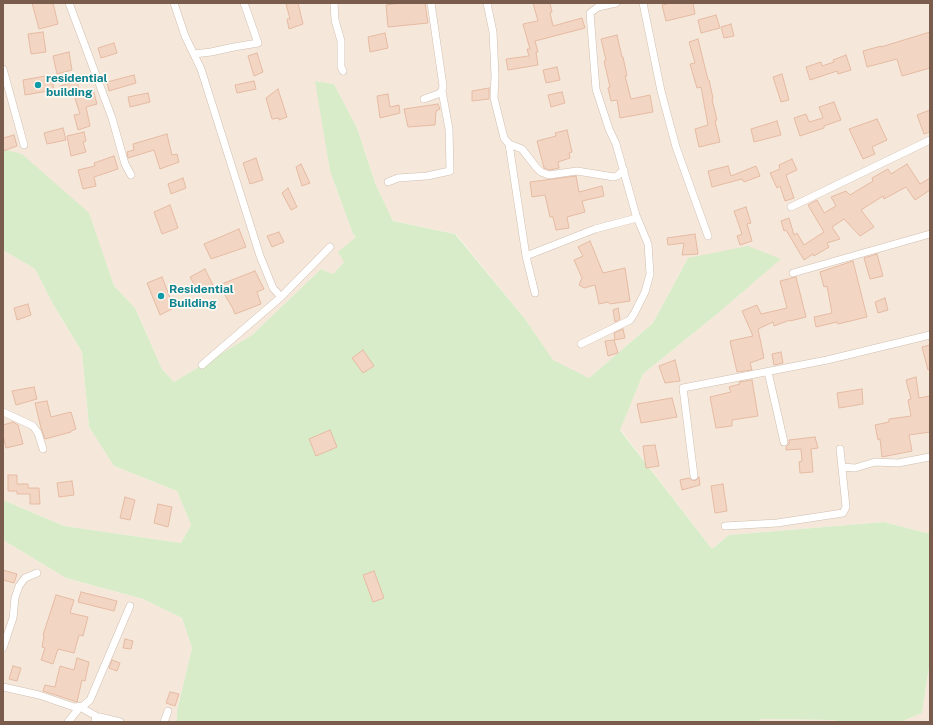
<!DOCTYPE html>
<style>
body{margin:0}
#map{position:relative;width:933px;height:725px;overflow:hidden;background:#fdf6ec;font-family:"Public Sans",sans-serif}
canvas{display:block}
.frame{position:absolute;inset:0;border:4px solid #7a5c4d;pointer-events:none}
</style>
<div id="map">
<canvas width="933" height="725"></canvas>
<div class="frame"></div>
</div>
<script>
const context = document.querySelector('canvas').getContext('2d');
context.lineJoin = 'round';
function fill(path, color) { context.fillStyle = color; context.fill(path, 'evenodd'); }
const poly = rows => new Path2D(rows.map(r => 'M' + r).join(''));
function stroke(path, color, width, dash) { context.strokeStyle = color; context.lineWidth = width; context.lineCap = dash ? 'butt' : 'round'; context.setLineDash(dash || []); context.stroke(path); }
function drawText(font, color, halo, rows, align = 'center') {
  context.font = font + ' "Public Sans",sans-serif'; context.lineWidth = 3.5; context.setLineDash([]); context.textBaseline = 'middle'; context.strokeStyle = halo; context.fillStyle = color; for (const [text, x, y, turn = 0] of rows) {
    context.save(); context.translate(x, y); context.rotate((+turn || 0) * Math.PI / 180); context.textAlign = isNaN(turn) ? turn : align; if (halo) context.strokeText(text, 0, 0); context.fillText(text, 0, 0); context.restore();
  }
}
fill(poly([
 [3,3,930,3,930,532,926,533,884,522,729,535,712,549,620,429,643,374,717,314,780,259,688,258,653,323,589,378,553,361,525,319,456,234,393,221,375,183,357,128,334,84,316,81,330,171,353,234,356,237,344,262,333,274,321,269,252,335,174,382,162,369,135,308,114,286,88,213,3,149],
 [3,250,35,269,53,304,82,352,89,427,114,466,177,491,191,525,181,543,64,526,3,500],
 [3,540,66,578,143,599,182,618,192,648,177,711,177,722,3,722],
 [930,661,930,722,900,722,922,713],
 [760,719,833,720,843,722,758,722]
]), '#f5e8da');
fill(poly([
 [315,81,334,84,357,128,375,183,393,221,455,234,525,319,553,360,589,378,653,323,688,258,748,246,781,259,717,314,643,374,620,430,712,549,729,535,884,522,926,533,930,532,930,661,922,713,900,722,843,722,833,720,760,719,758,722,177,722,177,711,192,648,182,618,143,599,66,578,3,540,3,500,64,526,181,543,191,525,177,491,114,466,89,427,82,352,53,304,35,269,3,250,3,149,22,154,89,213,114,286,135,308,162,369,174,382,252,335,321,269,333,274,344,262,338,252,356,237,353,234,330,171]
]), '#d8ecc9');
const building = poly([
 [32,3,53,3,58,24,39,29,32,3],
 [290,3,298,3,303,24,289,29,287,19,290,19,286,4,290,3],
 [402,3,425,3,428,23,388,27,386,5,402,3],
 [533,3,550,3,552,12,550,13,553,26,582,18,585,28,535,41,538,52,536,52,538,65,508,70,506,59,529,56,527,49,530,49,523,24,538,21,533,3],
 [671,3,693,3,695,14,666,21,662,5,671,3],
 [716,15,720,28,701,33,698,20,716,15],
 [731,24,734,36,724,38,721,27,731,24],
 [43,32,46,52,31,54,28,34,43,32],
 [930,32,930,68,902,76,897,59,867,67,863,51,881,46,881,47,930,32],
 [385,33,388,48,370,52,368,37,385,33],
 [617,35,622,57,623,57,627,76,625,76,631,99,650,95,653,112,620,118,617,100,611,101,608,88,610,87,604,61,606,60,601,39,617,35],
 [698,39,708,80,709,80,713,98,712,99,717,120,715,121,720,142,699,147,695,129,708,125,701,87,697,88,690,64,695,63,689,42,698,39],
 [114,43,117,53,101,58,98,48,114,43],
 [69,52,72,70,57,74,53,56,69,52],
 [257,53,263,72,254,76,248,56,257,53],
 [846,55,851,70,838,74,837,71,810,80,806,67,821,62,822,66,834,62,833,60,846,55],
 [557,67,560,80,546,83,543,70,557,67],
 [782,74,789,100,781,102,773,77,782,74],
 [51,75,54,90,25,95,23,80,51,75],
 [134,75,136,83,109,91,107,82,134,75],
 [77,81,80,92,93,89,97,104,86,107,90,126,78,130,74,115,80,114,73,92,63,95,60,86,77,81],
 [254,81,256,89,237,93,235,85,254,81],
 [489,88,489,99,472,101,472,91,489,88],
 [278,89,287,117,279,120,279,118,272,119,266,98,278,89],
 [562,92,565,103,551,107,548,95,562,92],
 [148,93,150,102,130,107,128,97,148,93],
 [388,94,390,107,399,105,400,113,380,118,377,96,388,94],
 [834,102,841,120,824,126,824,128,800,136,794,118,806,114,809,122,823,118,819,107,834,102],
 [438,104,440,109,436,111,435,125,408,127,404,109,438,104],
 [930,110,930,132,924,134,917,115,930,110],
 [877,119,887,140,872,147,875,154,863,159,849,129,877,119],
 [777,121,781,135,754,142,751,129,777,121],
 [63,128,66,140,47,144,44,133,63,128],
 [567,130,572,152,569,153,570,158,558,162,559,168,550,170,544,168,537,141,556,136,555,133,567,130],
 [84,132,86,141,83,142,86,152,71,156,67,136,84,132],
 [167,134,172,155,177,154,179,162,160,169,154,150,128,158,127,152,134,150,133,144,167,134],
 [14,135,17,146,3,151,3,138,14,135],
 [114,156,118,169,94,177,96,186,83,189,78,170,95,166,94,163,114,156],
 [256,158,263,180,250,184,243,163,256,158],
 [792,159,797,170,786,175,794,198,785,201,780,186,777,188,770,173,780,169,779,165,792,159],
 [301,164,310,183,302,186,296,167,301,164],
 [907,164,920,184,930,178,930,190,915,200,906,187,884,199,883,196,861,210,874,227,860,236,844,219,832,227,840,239,827,243,829,247,814,256,813,254,804,260,786,230,784,231,781,221,789,218,794,235,797,233,804,245,824,232,808,205,817,200,824,213,836,206,831,197,846,191,850,195,873,181,872,178,888,169,891,174,907,164],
 [728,166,731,176,756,166,760,176,744,182,742,179,712,187,708,171,728,166],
 [576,176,579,192,602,186,604,196,582,201,585,212,567,217,569,228,556,230,553,217,550,217,545,195,532,197,530,182,576,176],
 [183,178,186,188,171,194,168,184,183,178],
 [288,188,297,207,291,210,282,193,288,188],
 [170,205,178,228,162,234,154,212,170,205],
 [746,207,751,223,747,224,752,241,740,245,737,236,742,234,734,211,746,207],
 [239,229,246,247,211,259,204,244,239,229],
 [279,232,284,242,272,247,267,236,279,232],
 [695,234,698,254,682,255,684,243,668,245,667,238,695,234],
 [590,241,603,273,625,268,630,301,610,304,608,302,599,304,595,285,584,288,579,285,582,278,574,260,583,256,578,247,590,241],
 [877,254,883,276,870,279,864,258,877,254],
 [853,261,867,317,838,324,837,322,816,327,814,317,832,313,827,286,824,287,820,272,853,261],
 [205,269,213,285,199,293,190,277,205,269],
 [255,271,264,289,257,292,261,304,235,314,232,307,219,285,255,271],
 [162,277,174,308,160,315,147,283,162,277],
 [796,277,806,317,790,321,790,320,774,326,773,322,758,329,764,358,750,363,752,370,737,372,730,341,753,336,742,311,757,305,761,314,787,308,780,281,796,277],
 [885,298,888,310,878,313,875,302,885,298],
 [28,304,31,315,17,320,14,308,28,304],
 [618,308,620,319,615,322,613,310,618,308],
 [623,329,625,338,615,340,614,333,623,329],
 [614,340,618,353,608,356,605,341,614,340],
 [930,345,930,369,928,370,922,347,930,345],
 [363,350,374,366,363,373,352,358,363,350],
 [781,352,783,363,774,365,772,354,781,352],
 [675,360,680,381,665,383,659,366,675,360],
 [916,377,919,398,930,396,930,432,909,435,912,451,882,457,880,439,878,440,875,425,889,422,889,419,911,416,908,400,911,399,906,380,916,377],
 [752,380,758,416,732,420,732,426,716,428,710,397,731,392,729,387,740,384,739,382,752,380],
 [34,387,37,399,16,405,12,391,34,387],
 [862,389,863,404,839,408,837,393,862,389],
 [672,398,677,417,641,423,637,404,672,398],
 [47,401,51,417,71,412,76,429,71,431,71,432,45,439,41,428,35,403,47,401],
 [13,422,18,425,23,444,6,448,3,435,3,425,13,422],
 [330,430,337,447,316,456,309,439,330,430],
 [815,437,818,448,811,449,813,472,800,473,799,462,802,461,801,449,786,450,786,447,789,444,789,440,815,437],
 [655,445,659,466,646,468,643,446,655,445],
 [8,475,17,475,17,484,28,484,28,488,39,488,40,504,30,504,30,494,17,494,17,491,8,491,8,475],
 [699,477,700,485,682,490,680,480,689,478,692,480,695,481,699,477],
 [72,481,74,495,59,497,57,483,72,481],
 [723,484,727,511,715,513,711,486,723,484],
 [125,497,135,500,130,520,120,518,125,497],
 [158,504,172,507,168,527,154,523,158,504],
 [3,570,17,574,14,583,3,580,3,570],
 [374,571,384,598,373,602,363,575,374,571],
 [81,592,117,601,114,611,78,602,81,592],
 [56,595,74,600,70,613,88,617,83,636,79,635,74,653,58,649,53,664,41,660,45,648,42,647,44,636,43,635,56,595],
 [125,639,133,641,131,649,123,648,125,639],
 [77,658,89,662,85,681,82,680,77,702,43,691,45,685,55,687,60,666,74,670,77,658],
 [112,660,120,663,117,671,109,668,112,660],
 [13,666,21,668,17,681,9,679,13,666],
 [170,692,179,694,175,706,166,703,170,692]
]);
fill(building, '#f3d5c3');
stroke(building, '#e6bba3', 1);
const minor = poly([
 [69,3,112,118,125,164,131,175],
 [174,3,185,36,201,69,260,256,273,288,281,297],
 [334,3,335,20,341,41,341,67,343,71],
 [487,3,493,32,495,76,494,98,504,138,509,144,522,149,536,167,541,172,549,175,577,171,614,177,617,176,624,170],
 [643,3,661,91,676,147,708,236],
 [194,54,211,52,234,47,258,43,244,3],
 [3,69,24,145],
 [424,99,438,94,442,91,443,86,431,3],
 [509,144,526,256,595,229,637,218],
 [388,182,398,178,427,176,450,171,449,129,442,91],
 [791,207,930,140],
 [526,256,535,293],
 [793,273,930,234],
 [581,344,630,320,634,314,645,292,650,274,648,244,636,215,616,144,609,129,596,89,590,13,598,7,616,3],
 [202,365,281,297,330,247],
 [768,372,784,442],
 [3,412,33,426,38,433,43,449],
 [842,467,855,468,875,462,898,463,930,457],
 [694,476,683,388,827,360,930,335],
 [725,526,777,523,843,513,846,507,840,449],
 [3,648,13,618,15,598,19,586,25,578,37,573],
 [3,687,39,695,74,707,83,706,90,700,130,606],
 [68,722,80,707,96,716,95,722],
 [98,722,100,717,120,722],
 [164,722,168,711]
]);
stroke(minor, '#d1beb0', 8);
stroke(minor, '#fff', 7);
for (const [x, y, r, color] of [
 [38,85,4,"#0f9aa8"],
 [161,296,4,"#0f9aa8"]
]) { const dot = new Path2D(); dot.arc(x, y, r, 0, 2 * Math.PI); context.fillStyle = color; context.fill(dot); stroke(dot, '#fffaf3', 1.5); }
drawText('bold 12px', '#0d838f', '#fffaf3', [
 ["residential",46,78],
 ["building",46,92],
 ["Residential",169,289],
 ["Building",169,303]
], 'left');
</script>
